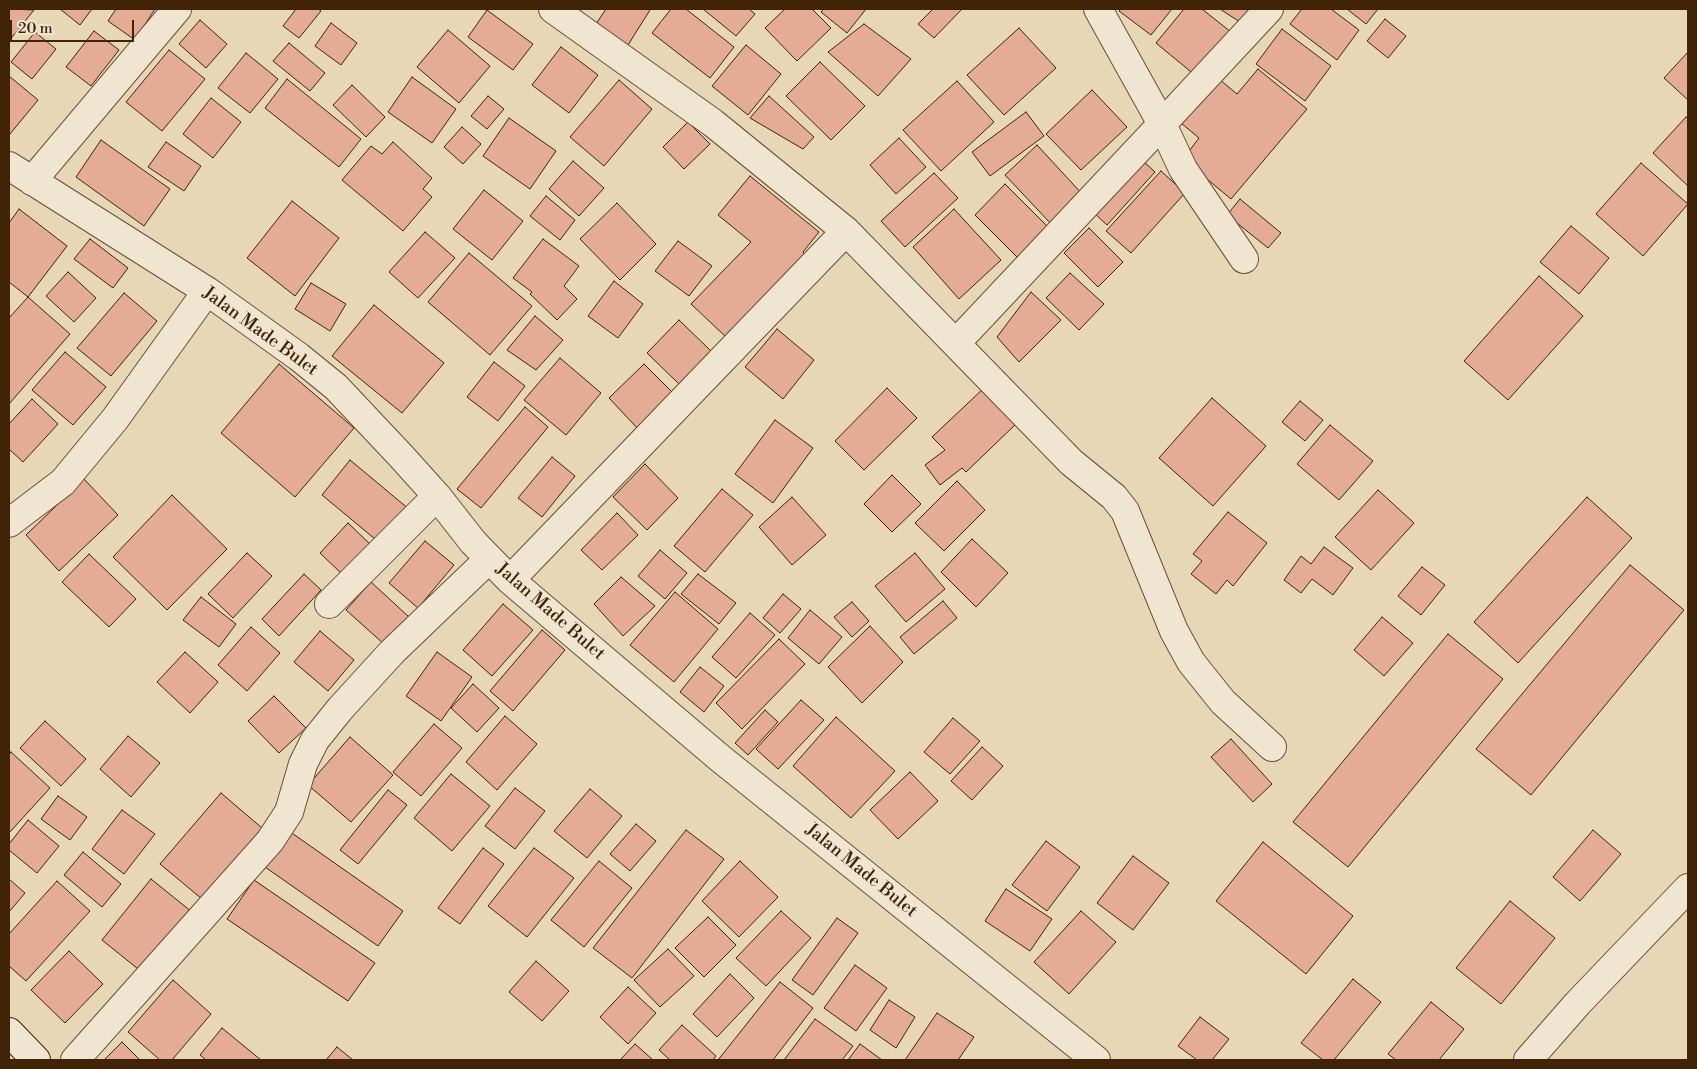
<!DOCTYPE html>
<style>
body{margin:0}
#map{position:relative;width:1697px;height:1069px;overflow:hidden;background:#e7d7b6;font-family:"Libre Bodoni",serif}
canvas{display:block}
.frame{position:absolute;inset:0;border:10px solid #412308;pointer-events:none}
.scale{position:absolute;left:10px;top:20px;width:124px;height:22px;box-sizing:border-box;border:2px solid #412308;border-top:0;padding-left:6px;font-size:15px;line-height:18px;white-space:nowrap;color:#412308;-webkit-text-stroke:4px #efe5d0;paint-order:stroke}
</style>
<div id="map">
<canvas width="1697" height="1069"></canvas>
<div class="frame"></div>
<div class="scale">20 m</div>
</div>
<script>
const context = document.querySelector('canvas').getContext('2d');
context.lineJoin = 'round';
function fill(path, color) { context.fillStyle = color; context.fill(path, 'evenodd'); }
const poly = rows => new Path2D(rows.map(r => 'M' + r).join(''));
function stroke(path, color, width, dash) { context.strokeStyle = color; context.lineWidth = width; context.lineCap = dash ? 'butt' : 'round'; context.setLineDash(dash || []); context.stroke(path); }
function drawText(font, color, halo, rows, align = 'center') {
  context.font = font + ' "Libre Bodoni",serif'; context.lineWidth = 5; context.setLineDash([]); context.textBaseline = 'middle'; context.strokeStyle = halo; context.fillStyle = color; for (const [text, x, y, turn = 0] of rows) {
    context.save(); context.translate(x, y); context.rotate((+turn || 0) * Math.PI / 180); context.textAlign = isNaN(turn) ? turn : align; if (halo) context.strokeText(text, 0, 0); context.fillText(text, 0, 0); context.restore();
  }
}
const building = poly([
 [9,9,34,10,9,41,9,9],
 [60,9,92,9,80,25,60,9],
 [116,9,155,9,135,40,108,21,116,9],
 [296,9,318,9,321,11,299,38,283,26,296,9],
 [606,9,647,9,650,10,628,45,596,24,606,9],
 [671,9,686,9,734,47,710,78,652,33,671,9],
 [703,9,749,9,755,14,736,36,703,9],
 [785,9,812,9,831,28,797,61,765,28,785,9],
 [824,9,866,9,847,33,821,12,824,9],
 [933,9,962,9,934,38,918,24,933,9],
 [1121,9,1172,9,1151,35,1119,11,1121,9],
 [1184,9,1202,9,1231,32,1196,76,1156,43,1184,9],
 [1220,9,1249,9,1240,22,1220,9],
 [1302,9,1331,9,1359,30,1337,60,1290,24,1302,9],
 [1347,9,1378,9,1366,24,1347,9],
 [487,10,533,44,513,70,468,37,487,10],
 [1385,19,1406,36,1388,58,1367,41,1385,19],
 [200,20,227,44,206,68,179,44,200,20],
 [331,23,357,43,341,65,315,46,331,23],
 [864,24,911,59,878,96,828,52,864,24],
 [1019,28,1056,68,1004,115,967,75,1019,28],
 [1282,29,1331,66,1305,101,1256,64,1282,29],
 [448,30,490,66,459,103,417,67,448,30],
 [94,31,119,50,91,86,66,67,94,31],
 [35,32,56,49,32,79,11,62,35,32],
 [289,43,325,73,310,91,273,61,289,43],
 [746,45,781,74,748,115,712,86,746,45],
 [561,47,598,75,569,113,532,85,561,47],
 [169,50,205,79,162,131,126,102,169,50],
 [1688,52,1688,100,1664,78,1688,52],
 [246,53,278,79,250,113,218,88,246,53],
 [820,62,865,106,831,140,786,96,820,62],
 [1258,69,1307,109,1231,199,1183,159,1199,138,1181,123,1219,79,1237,94,1258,69],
 [9,76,38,100,10,134,9,133,9,76],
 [412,77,456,109,432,143,388,112,412,77],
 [287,79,361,139,339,167,265,108,287,79],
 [619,80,652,109,604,166,570,137,619,80],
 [957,81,994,122,941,171,903,130,957,81],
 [352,85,385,117,366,137,333,105,352,85],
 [1092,90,1127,127,1081,170,1046,134,1092,90],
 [488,96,504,109,487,129,471,116,488,96],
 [769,96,814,137,803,149,750,118,769,96],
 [211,98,241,122,213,158,183,134,211,98],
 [1026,112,1044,136,990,176,972,152,1026,112],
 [1686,117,1688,119,1688,186,1653,153,1686,117],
 [509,118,556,151,530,189,483,156,509,118],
 [688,122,710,144,684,169,663,147,688,122],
 [462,127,481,144,463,164,444,147,462,127],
 [899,138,926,167,896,194,870,165,899,138],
 [101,140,170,189,144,226,76,177,101,140],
 [166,142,201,166,184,191,148,167,166,142],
 [393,142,432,178,423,189,432,197,403,231,342,180,371,146,382,154,393,142],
 [1037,145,1084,196,1053,226,1005,175,1037,145],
 [1141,159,1155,172,1107,225,1092,211,1141,159],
 [573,161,604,188,579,216,549,189,573,161],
 [1641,163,1688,204,1643,256,1596,214,1641,163],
 [1161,171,1185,193,1131,253,1106,231,1161,171],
 [934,173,958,198,905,247,881,221,934,173],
 [750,176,819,232,803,252,806,255,726,337,691,304,751,242,718,215,750,176],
 [1005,184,1052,231,1022,262,975,215,1005,184],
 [484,190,523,221,492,260,453,229,484,190],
 [546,196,575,220,560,240,530,216,546,196],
 [1240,199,1281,233,1268,248,1227,215,1240,199],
 [292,201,339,238,295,296,247,258,292,201],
 [617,203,656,244,620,280,580,239,617,203],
 [19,209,67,246,28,297,9,282,9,223,19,209],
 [954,209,1001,260,959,299,913,247,954,209],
 [1571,226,1609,258,1579,294,1540,262,1571,226],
 [1089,228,1123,262,1098,287,1064,253,1089,228],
 [425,232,455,258,418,298,389,272,425,232],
 [90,239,128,268,113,288,74,259,90,239],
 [543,239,579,266,564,286,577,299,557,320,530,294,532,292,513,278,543,239],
 [678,241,712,266,689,296,655,271,678,241],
 [469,253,532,306,490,355,428,302,469,253],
 [68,272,96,298,74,322,46,296,68,272],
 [1070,273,1104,304,1079,330,1046,298,1070,273],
 [1539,276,1583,316,1508,400,1464,361,1539,276],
 [614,281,643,304,618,338,588,316,614,281],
 [311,283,346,304,330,331,295,309,311,283],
 [1031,292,1061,320,1019,362,997,337,1031,292],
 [124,293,157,321,111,376,77,348,124,293],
 [28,297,70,334,9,404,9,318,28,297],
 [374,305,444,363,402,413,332,356,374,305],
 [535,316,563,340,536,370,507,350,535,316],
 [679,320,711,351,679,384,647,353,679,320],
 [777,329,814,360,783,399,745,367,777,329],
 [65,352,106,387,73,425,32,390,65,352],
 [560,358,601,393,566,435,524,400,560,358],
 [494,362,525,386,498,421,467,397,494,362],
 [279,364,354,428,295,497,221,433,279,364],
 [644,364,676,396,640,431,609,398,644,364],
 [887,388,917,418,864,470,835,441,887,388],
 [984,388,1017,423,966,472,962,468,940,485,925,465,945,450,932,437,984,388],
 [1212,398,1266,446,1213,506,1159,458,1212,398],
 [32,399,58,424,23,462,9,449,9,424,32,399],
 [1300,401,1323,420,1305,441,1282,422,1300,401],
 [525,407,548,427,481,508,457,489,525,407],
 [775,420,813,448,773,503,735,474,775,420],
 [1330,425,1373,461,1339,500,1297,464,1330,425],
 [552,457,575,476,542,517,518,498,552,457],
 [350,460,410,510,381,544,322,495,350,460],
 [645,464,678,498,647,530,613,497,645,464],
 [892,475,921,504,892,532,864,504,892,475],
 [84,479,118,515,59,571,26,535,84,479],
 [957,481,985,510,944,551,915,523,957,481],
 [722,489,753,515,705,572,674,546,722,489],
 [1378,490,1414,523,1371,570,1335,537,1378,490],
 [172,495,227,549,167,610,113,557,172,495],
 [792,497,826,535,792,565,759,527,792,497],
 [1587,497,1632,538,1518,663,1474,622,1587,497],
 [1228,512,1267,543,1233,586,1227,580,1216,594,1191,574,1202,561,1193,554,1228,512],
 [617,513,638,535,602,570,581,550,617,513],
 [348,523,371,545,343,575,320,553,348,523],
 [972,539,1008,573,976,607,941,572,972,539],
 [425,541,454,565,418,608,389,583,425,541],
 [1324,547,1353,568,1333,595,1312,579,1301,593,1284,580,1301,556,1311,564,1324,547],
 [660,550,687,573,665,599,638,576,660,550],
 [247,553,272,576,233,618,208,594,247,553],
 [915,553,945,589,906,622,875,586,915,553],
 [89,554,136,599,109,627,62,582,89,554],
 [1630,565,1684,610,1531,795,1476,749,1630,565],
 [1422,567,1445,585,1421,615,1398,596,1422,567],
 [304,574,321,590,279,636,262,619,304,574],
 [698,574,736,603,719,624,681,594,698,574],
 [621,577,655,606,623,636,594,604,621,577],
 [371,582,409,617,385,645,346,610,371,582],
 [675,592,718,629,674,682,630,645,675,592],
 [783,594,801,609,780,633,763,618,783,594],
 [201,597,236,624,219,647,183,620,201,597],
 [943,601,957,618,914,654,900,637,943,601],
 [852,602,869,621,852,637,834,617,852,602],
 [503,604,533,630,492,676,463,650,503,604],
 [810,610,842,637,819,664,788,638,810,610],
 [750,613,775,635,736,678,712,657,750,613],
 [1382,617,1413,643,1384,676,1354,650,1382,617],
 [870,626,903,662,862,703,828,667,870,626],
 [251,627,280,653,247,691,218,665,251,627],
 [542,630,565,650,513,711,490,691,542,630],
 [320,631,354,660,328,691,294,662,320,631],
 [1448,634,1503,679,1348,867,1293,822,1448,634],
 [779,639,805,664,742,729,716,703,779,639],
 [185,652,218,682,190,713,157,682,185,652],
 [437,652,472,677,441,721,406,696,437,652],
 [700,667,724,686,704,712,680,692,700,667],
 [473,684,499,708,477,732,451,708,473,684],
 [274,696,306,728,279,753,248,721,274,696],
 [801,700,824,720,778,769,756,749,801,700],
 [765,710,778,722,748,755,735,743,765,710],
 [505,716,537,744,497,790,466,762,505,716],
 [836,717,895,771,851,818,793,766,836,717],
 [953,718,980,741,950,774,924,752,953,718],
 [45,721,86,759,61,786,20,748,45,721],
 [434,724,462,748,421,796,393,772,434,724],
 [128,736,160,763,131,797,100,769,128,736],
 [350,737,393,775,351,822,308,785,350,737],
 [1231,739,1272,784,1253,802,1211,757,1231,739],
 [982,747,1003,766,972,800,951,781,982,747],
 [11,752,50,788,9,833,9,755,11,752],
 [910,772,938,801,898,839,870,810,910,772],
 [451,774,490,806,452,851,414,818,451,774],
 [515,788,545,811,515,849,485,826,515,788],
 [590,789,622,816,587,858,554,831,590,789],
 [388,790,407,805,358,864,340,850,388,790],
 [221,793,262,828,202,899,160,864,221,793],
 [58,796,87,817,70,840,41,819,58,796],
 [122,810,155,834,124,874,92,849,122,810],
 [28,820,59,846,37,873,9,850,9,844,28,820],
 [636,824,656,841,630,871,610,854,636,824],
 [686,830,724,859,632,978,593,948,686,830],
 [1593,830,1621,854,1580,901,1553,877,1593,830],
 [289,831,403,911,378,946,265,867,289,831],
 [1046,841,1080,867,1047,911,1012,885,1046,841],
 [1263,842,1353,916,1306,974,1216,901,1263,842],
 [483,848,504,864,460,924,438,908,483,848],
 [534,848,574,878,527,937,488,906,534,848],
 [83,852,121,884,102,907,64,875,83,852],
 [1133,856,1169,883,1133,930,1097,903,1133,856],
 [599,861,632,888,584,947,551,920,599,861],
 [740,861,778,897,739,937,702,901,740,861],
 [9,879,25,893,9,912,9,879],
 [151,879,192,912,143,973,102,940,151,879],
 [254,880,375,963,348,1001,227,919,254,880],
 [57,881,90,911,26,981,9,966,9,934,57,881],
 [1006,889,1052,919,1030,951,985,921,1006,889],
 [1510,901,1555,938,1501,1004,1456,968,1510,901],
 [781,911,811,938,766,986,736,958,781,911],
 [1081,911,1116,942,1069,994,1034,962,1081,911],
 [708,917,736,945,704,977,675,948,708,917],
 [837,918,858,933,813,995,792,980,837,918],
 [668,949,694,976,660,1007,634,980,668,949],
 [69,951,103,984,65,1023,31,990,69,951],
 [536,961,569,991,542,1021,509,992,536,961],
 [855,965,887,988,856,1031,824,1008,855,965],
 [730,974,754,998,717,1037,693,1014,730,974],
 [1353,979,1381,1002,1334,1060,1323,1060,1301,1043,1353,979],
 [173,980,211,1014,172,1060,160,1060,128,1032,173,980],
 [780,982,813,1008,773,1060,718,1060,780,982],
 [628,987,656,1013,628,1044,600,1017,628,987],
 [889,1000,915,1017,896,1048,870,1030,889,1000],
 [1431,1002,1464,1029,1439,1060,1396,1060,1388,1054,1431,1002],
 [937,1013,974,1037,958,1060,905,1060,937,1013],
 [1200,1017,1229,1039,1212,1060,1197,1060,1178,1046,1200,1017],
 [815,1019,853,1046,842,1060,784,1060,815,1019],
 [682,1025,716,1056,713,1060,670,1060,659,1050,682,1025],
 [222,1028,261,1060,206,1060,200,1055,222,1028],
 [122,1042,140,1060,104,1060,122,1042],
 [635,1044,653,1060,620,1060,635,1044],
 [860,1044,882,1060,848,1060,860,1044],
 [337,1047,353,1060,326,1060,337,1047]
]);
fill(building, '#e4ac97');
stroke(building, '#412308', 1);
const minor = poly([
 [553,9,713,123,846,231,1071,462,1114,497,1125,511,1174,631,1191,662,1223,702,1272,747],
 [9,166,207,291,299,357,336,387,401,456,437,496,473,542,510,580,721,759,1096,1060],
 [32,181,177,9],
 [1244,259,1183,169,1162,124,1269,9],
 [956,343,1162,124,1098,9],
 [9,523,63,482,115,419,207,291],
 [510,580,846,231],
 [329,604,437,496],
 [75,1060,270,841,289,812,303,764,315,740,340,709,392,652,489,559],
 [1528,1060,1578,1003,1688,888]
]);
const secondary = poly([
 [9,1032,36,1060]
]);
stroke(minor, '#6a5034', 30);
stroke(secondary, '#412308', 30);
stroke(minor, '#efe5d0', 28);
stroke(secondary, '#efe5d0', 28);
drawText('18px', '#412308', '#efe5d0', [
 ["Jalan Made Bulet",260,332,36],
 ["Jalan Made Bulet",550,612,41],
 ["Jalan Made Bulet",861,871,39]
]);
</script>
